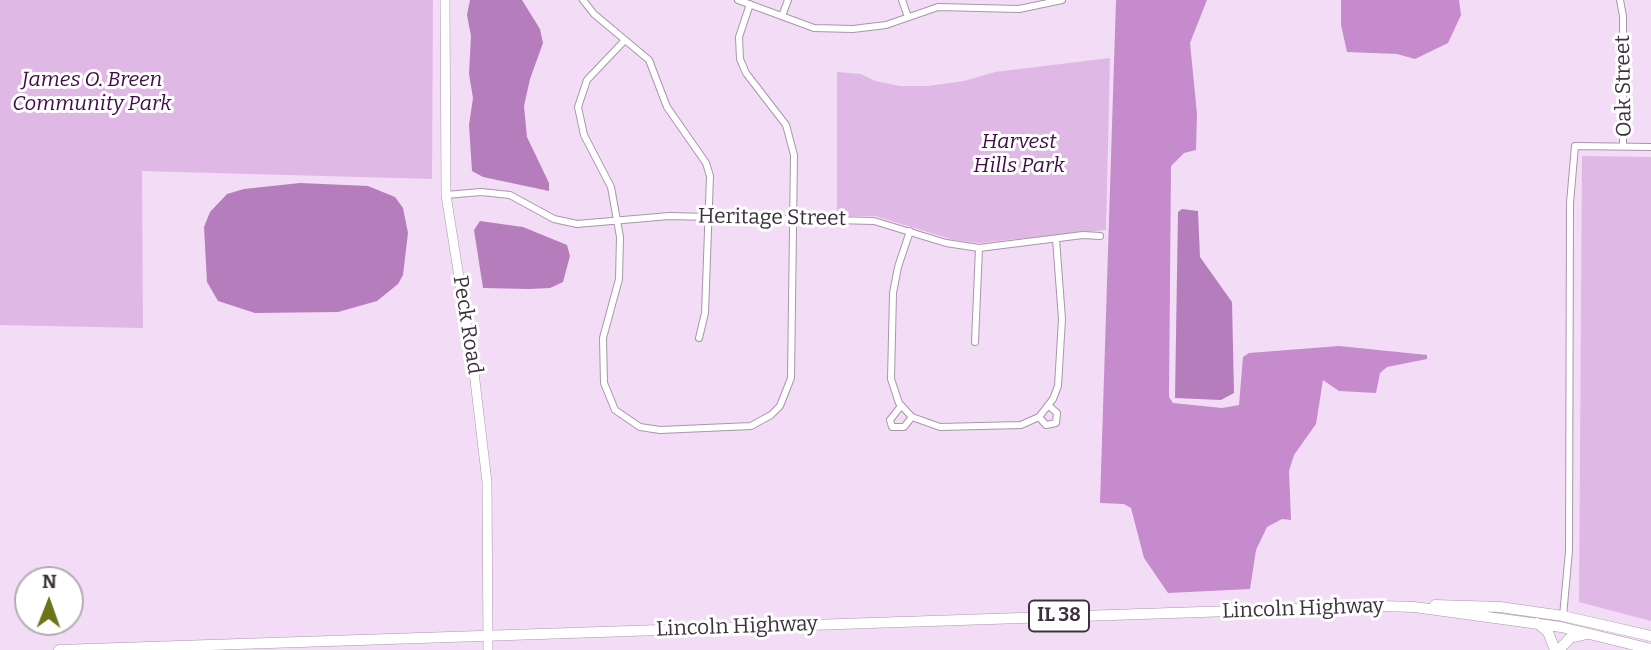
<!DOCTYPE html>
<style>
body{margin:0}
#map{position:relative;width:1651px;height:650px;overflow:hidden;background:#f3dcf6;font-family:Bitter,serif}
canvas{display:block}
.north{position:absolute;left:14px;top:566px;width:70px;height:70px;box-sizing:border-box;background:#fff;border:2px solid #b1adb1;border-radius:50%;rotate:1deg;font-size:19px;font-weight:700;line-height:28px;text-align:center;color:#3b323c}
.north::after{content:'';display:block;margin:auto;width:24px;height:32px;background:#6e731a;clip-path:polygon(50% 0,100% 100%,50% 72%,0 100%)}
</style>
<div id="map">
<canvas width="1651" height="650"></canvas>
<div class="north">N</div>
</div>
<script>
const context = document.querySelector('canvas').getContext('2d');
context.lineJoin = 'round';
function fill(path, color) { context.fillStyle = color; context.fill(path, 'evenodd'); }
const poly = rows => new Path2D(rows.map(r => 'M' + r).join(''));
function stroke(path, color, width, dash) { context.strokeStyle = color; context.lineWidth = width; context.lineCap = dash ? 'butt' : 'round'; context.setLineDash(dash || []); context.stroke(path); }
function drawText(font, color, halo, rows, align = 'center') {
  context.font = font + ' Bitter,serif'; context.lineWidth = 6; context.setLineDash([]); context.textBaseline = 'middle'; context.strokeStyle = halo; context.fillStyle = color; for (const [text, x, y, turn = 0] of rows) {
    context.save(); context.translate(x, y); context.rotate((+turn || 0) * Math.PI / 180); context.textAlign = isNaN(turn) ? turn : align; if (halo) context.strokeText(text, 0, 0); context.fillText(text, 0, 0); context.restore();
  }
}
fill(poly([
 [0,0,433,0,432,179,142,171,143,328,0,325],
 [1110,58,1106,230,979,243,954,240,875,216,837,216,837,72,861,74,875,81,900,86,928,86,964,81,995,72],
 [1582,156,1651,157,1651,621,1579,602]
]), '#e0b8e5');
fill(poly([
 [1116,0,1207,0,1190,43,1197,114,1196,150,1184,153,1171,166,1169,397,1173,403,1222,408,1239,405,1243,357,1249,353,1339,346,1427,355,1427,359,1387,367,1380,373,1376,393,1339,391,1323,380,1316,424,1294,455,1289,471,1291,520,1282,519,1267,527,1256,550,1250,589,1168,593,1144,558,1131,508,1124,504,1100,503],
 [1341,0,1459,0,1461,15,1448,43,1415,59,1397,54,1347,52,1341,25]
]), '#c58bcd');
fill(poly([
 [470,0,522,0,540,29,543,43,530,79,524,106,527,137,549,183,549,191,483,177,472,171,469,125,473,98,469,74,471,36,467,15],
 [300,183,368,186,395,197,403,208,408,233,403,275,398,284,377,301,338,312,255,313,218,301,207,282,204,227,210,212,227,194,244,189],
 [1182,209,1198,211,1200,257,1232,302,1234,393,1221,400,1175,398,1178,212],
 [480,221,523,227,567,245,570,256,563,282,550,288,529,289,483,288,474,230]
]), '#b67dbd');
const street = poly([
 [583,0,594,14,649,60,667,107,706,163,710,176,705,313,699,338],
 [738,0,814,28,853,29,886,25,938,7,1019,9,1062,0],
 [902,0,908,17],
 [1620,0,1623,16,1623,146],
 [782,16,788,0],
 [625,40,587,80,578,107,584,135,611,187,620,237,619,279,603,338,604,383,615,410,640,427,660,430,751,426,771,415,780,406,791,378,794,155,786,125,746,73,740,59,739,37,750,4],
 [446,195,481,192,510,195,554,219,577,224,669,216,874,221,946,243,979,248,1083,235,1100,236],
 [910,231,898,267,893,293,891,379,899,403,912,417,940,427,1021,425,1039,417,1053,399,1058,386,1062,319,1056,239],
 [975,342,979,248],
 [901,406,890,420,892,427,904,427,912,417],
 [1039,417,1046,425,1056,423,1057,413,1048,405],
 [1563,616,1569,551,1570,203,1575,146,1651,147]
]);
const secondary = poly([
 [445,0,446,195,474,372,487,482,488,650]
]);
const primary = poly([
 [1435,605,1500,607,1563,616,1651,636],
 [1537,623,1548,632,1555,650],
 [59,650,1382,606,1414,607,1561,627,1651,649],
 [1559,650,1570,638,1587,634]
]);
stroke(street, '#aa95ad', 8);
stroke(secondary, '#aa95ad', 10);
stroke(primary, '#aa95ad', 11);
stroke(street, '#fff', 6);
stroke(secondary, '#fff', 9);
stroke(primary, '#fff', 10);
for (const [x, y, w] of [
 [1059,616,60]
]) { const box = new Path2D(); box.roundRect(x - w / 2, y - 15.5, w, 31, 5); context.fillStyle = '#fff'; context.fill(box); stroke(box, '#3b323c', 2); }
drawText('bold 19px', '#3b323c', null, [
 ["IL 38",1059,616]
]);
drawText('italic 21px', '#420c49', '#fff', [
 ["James O. Breen",92,80],
 ["Community Park",92,104],
 ["Harvest",1019,142],
 ["Hills Park",1019,166]
]);
drawText('21px', '#3b323c', '#fff', [
 ["Oak Street",1624,86,-91],
 ["Heritage Street",772,218,1],
 ["Peck Road",467,325,81],
 ["Lincoln Highway",1303,609,-2],
 ["Lincoln Highway",737,627,-2]
]);
</script>
